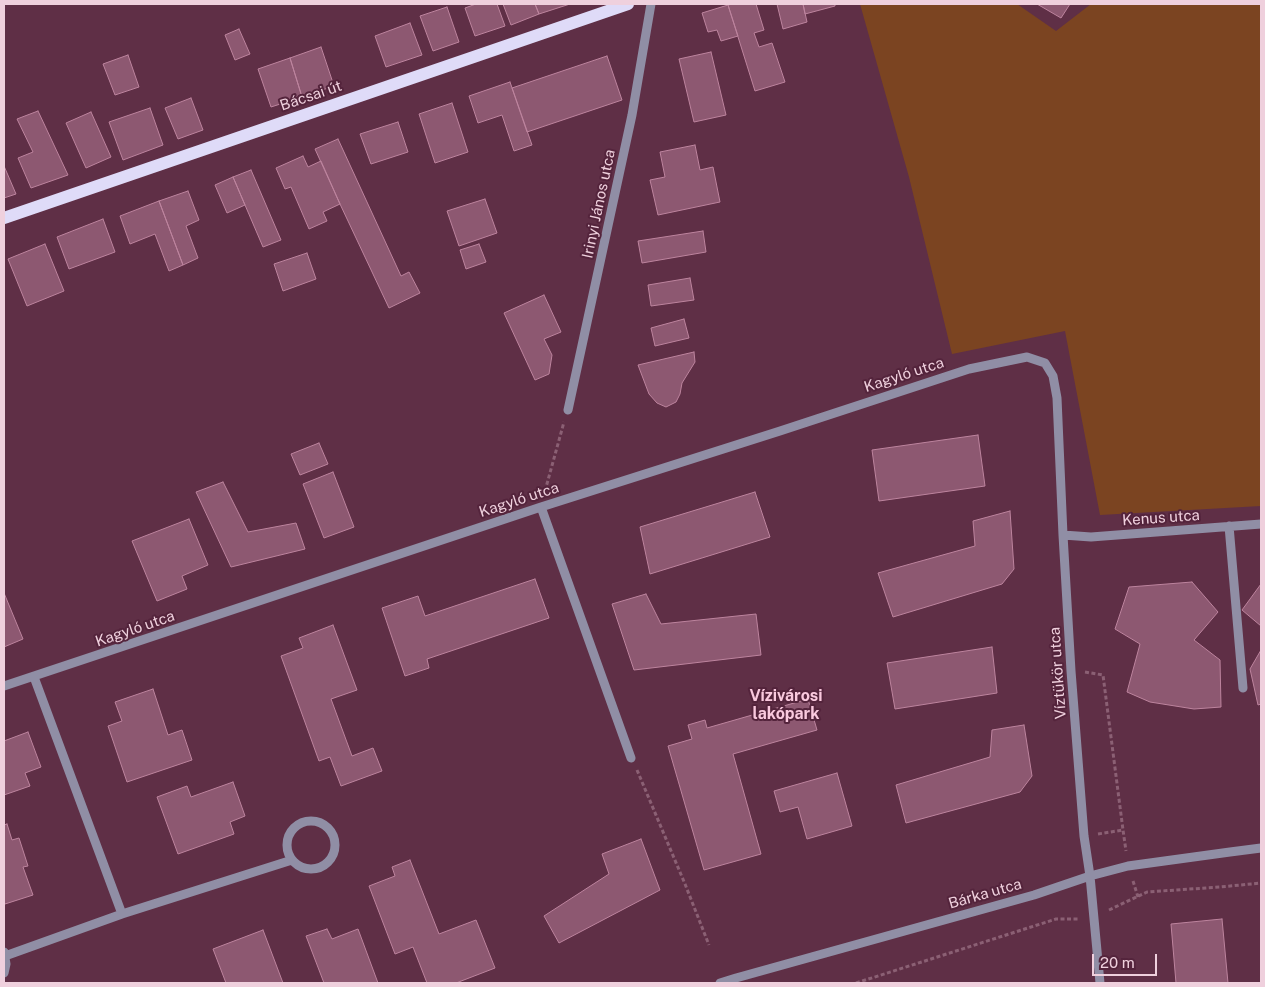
<!DOCTYPE html>
<meta charset="utf-8">
<style>
body{margin:0}
#map{position:relative;width:1265px;height:987px;overflow:hidden;background:#5f2f46;font-family:"Public Sans",sans-serif}
canvas{display:block}
.frame{position:absolute;inset:0;border:5px solid #efd0dd;pointer-events:none}
.scale{position:absolute;left:1092px;top:954px;width:65px;height:22px;box-sizing:border-box;border:2px solid #efd0dd;border-top:0;padding-left:6px;font-size:15px;line-height:18px;white-space:nowrap;color:#efd0dd;-webkit-text-stroke:4px #54243c;paint-order:stroke}
</style>
<div id="map">
<canvas width="1265" height="987"></canvas>
<div class="frame"></div>
<div class="scale">20 m</div>
</div>
<script>
const context = document.querySelector('canvas').getContext('2d');
context.lineJoin = 'round';
function fill(path, color) { context.fillStyle = color; context.fill(path, 'evenodd'); }
const poly = rows => new Path2D(rows.map(r => 'M' + r).join(''));
function stroke(path, color, width, dash) { context.strokeStyle = color; context.lineWidth = width; context.lineCap = dash ? 'butt' : 'round'; context.setLineDash(dash || []); context.stroke(path); }
function drawText(font, color, halo, rows, align = 'center') {
  context.font = font + ' "Public Sans",sans-serif'; context.lineWidth = 4; context.setLineDash([]); context.textBaseline = 'middle'; context.strokeStyle = halo; context.fillStyle = color; for (const [text, x, y, turn = 0] of rows) {
    context.save(); context.translate(x, y); context.rotate((+turn || 0) * Math.PI / 180); context.textAlign = isNaN(turn) ? turn : align; if (halo) context.strokeText(text, 0, 0); context.fillText(text, 0, 0); context.restore();
  }
}
fill(poly([
 [860,4,1017,4,1056,31,1091,4,1261,4,1261,506,1100,515,1065,331,952,354,909,177]
]), '#7b4421');
const building = poly([
 [476,4,497,4,505,26,475,36,465,8,476,4],
 [503,4,535,4,539,14,511,25,503,4],
 [535,4,570,4,539,14,535,4],
 [732,4,756,4,764,30,754,33,759,47,772,43,785,82,755,91,728,5,732,4],
 [777,4,803,4,807,22,783,29,777,4],
 [803,4,835,4,835,6,805,14,803,4],
 [1037,4,1070,4,1061,18,1037,4],
 [728,5,738,36,721,41,717,30,708,32,702,13,728,5],
 [447,7,459,42,433,51,420,16,447,7],
 [410,23,422,55,386,67,375,36,410,23],
 [239,29,250,54,235,60,225,35,239,29],
 [321,47,334,86,302,97,290,58,321,47],
 [711,52,726,115,694,122,679,59,711,52],
 [128,55,139,87,115,95,103,64,128,55],
 [607,56,622,100,527,132,512,88,607,56],
 [290,58,302,97,271,107,258,69,290,58],
 [510,82,532,145,514,151,502,115,478,123,469,96,510,82],
 [191,98,203,130,178,139,165,108,191,98],
 [452,103,468,152,435,163,419,114,452,103],
 [150,108,163,145,123,160,109,122,150,108],
 [38,111,68,175,31,188,18,158,33,152,17,119,38,111],
 [91,112,111,157,86,168,66,123,91,112],
 [398,122,408,152,371,164,360,134,398,122],
 [338,139,401,276,409,272,420,293,389,308,340,204,315,149,338,139],
 [695,145,700,170,713,167,720,202,658,215,650,180,665,177,660,152,695,145],
 [303,156,308,167,321,161,340,204,323,212,327,221,309,229,291,187,285,189,276,168,303,156],
 [4,166,16,194,4,198,4,166],
 [251,170,281,240,263,247,233,177,251,170],
 [233,177,245,205,227,213,215,185,233,177],
 [188,191,199,220,186,226,198,258,183,265,159,201,188,191],
 [485,199,497,233,459,246,447,211,485,199],
 [159,201,183,265,169,271,155,234,130,244,120,216,159,201],
 [103,219,115,252,69,269,57,237,103,219],
 [703,231,706,252,642,263,638,241,703,231],
 [45,244,64,291,27,306,8,259,45,244],
 [479,244,486,262,466,269,460,250,479,244],
 [307,253,316,279,283,291,274,264,307,253],
 [690,278,694,300,651,306,648,285,690,278],
 [544,295,561,332,544,339,552,355,549,374,535,380,504,313,544,295],
 [684,319,689,338,655,346,651,328,684,319],
 [694,352,695,362,682,383,680,394,676,402,666,407,657,403,649,394,638,365,694,352],
 [978,435,985,486,879,501,872,450,978,435],
 [319,443,328,464,300,475,291,454,319,443],
 [333,472,354,527,324,538,303,484,333,472],
 [223,482,248,532,296,523,305,549,231,567,196,492,223,482],
 [755,492,770,537,650,574,640,527,755,492],
 [1010,511,1014,569,1002,584,893,617,878,573,975,546,973,521,1010,511],
 [189,519,208,565,182,576,187,589,157,601,132,541,189,519],
 [535,579,549,618,427,659,429,668,405,676,382,608,418,596,425,616,535,579],
 [1192,582,1218,612,1194,640,1220,660,1221,707,1194,709,1150,702,1127,692,1140,644,1115,629,1129,587,1192,582],
 [1261,584,1261,626,1242,610,1261,584],
 [4,593,23,639,4,647,4,593],
 [646,594,661,624,756,614,761,655,634,670,612,604,646,594],
 [333,625,357,690,331,699,352,756,373,748,382,771,341,786,330,757,319,761,281,656,303,648,299,638,333,625],
 [992,647,997,693,895,709,887,663,992,647],
 [1261,650,1261,704,1258,705,1250,669,1261,650],
 [153,689,168,735,182,730,192,760,127,782,108,726,122,721,115,702,153,689],
 [808,699,817,730,733,754,761,854,704,870,668,746,692,739,688,725,705,720,707,728,808,699],
 [1024,725,1032,776,1020,792,906,823,896,785,990,757,992,730,1024,725],
 [28,732,41,767,25,773,30,786,4,795,4,741,28,732],
 [837,773,852,826,807,839,798,807,780,812,774,791,837,773],
 [233,782,245,816,230,822,234,834,178,854,157,797,187,786,191,797,233,782],
 [7,824,12,840,19,838,28,866,23,867,33,895,5,904,4,901,4,825,7,824],
 [641,839,660,890,559,943,544,916,609,874,602,854,641,839],
 [410,860,439,934,476,920,495,968,456,983,427,983,413,947,395,954,369,886,395,876,392,867,410,860],
 [1222,919,1228,983,1176,983,1171,924,1222,919],
 [327,929,332,939,358,929,378,983,324,983,306,936,327,929],
 [263,930,283,983,226,983,213,949,263,930]
]);
fill(building, '#8d5871');
stroke(building, '#bd849e', 1);
stroke(poly([
 [545,491,564,422],
 [1085,672,1103,675,1123,830],
 [637,770,685,884,709,945],
 [1098,834,1123,830,1126,851],
 [1133,881,1138,897],
 [1109,910,1147,892,1220,887,1261,883],
 [856,983,1056,919,1079,919]
]), '#8b6074', 3, [4, 2.5]);
stroke(poly([
 [568,410,632,115,651,4],
 [541,507,631,758],
 [1229,526,1243,688],
 [1063,535,1091,537,1261,524],
 [34,677,122,914],
 [4,686,541,507,780,431,969,369,1027,357,1045,363,1053,376,1057,398,1063,535,1071,671,1084,836,1090,876,1100,983],
 '287 845a24 24 0 1 1 48 0a24 24 0 1 1-48 0Z',
 [4,952,6,964,4,973],
 [5,956,122,914,292,860],
 [720,983,736,978,1034,895,1090,876,1128,866,1230,852,1261,848]
]), '#908ea5', 9);
stroke(poly([
 [4,218,628,4]
]), '#dfdbf8', 12);
drawText('15px', '#efd0dd', '#54243c', [
 ["Bácsai út",311,96,-19],
 ["Irinyi János utca",599,204,-78],
 ["Kagyló utca",904,375,-18],
 ["Kagyló utca",519,500,-18],
 ["Kenus utca",1161,518,-4],
 ["Kagyló utca",135,629,-19],
 ["Víztükör utca",1058,673,-94],
 ["Bárka utca",985,894,-16]
]);
drawText('bold 16px', '#fac9de', '#54243c', [
 ["Vízivárosi",786,696],
 ["lakópark",786,714]
]);
</script>
